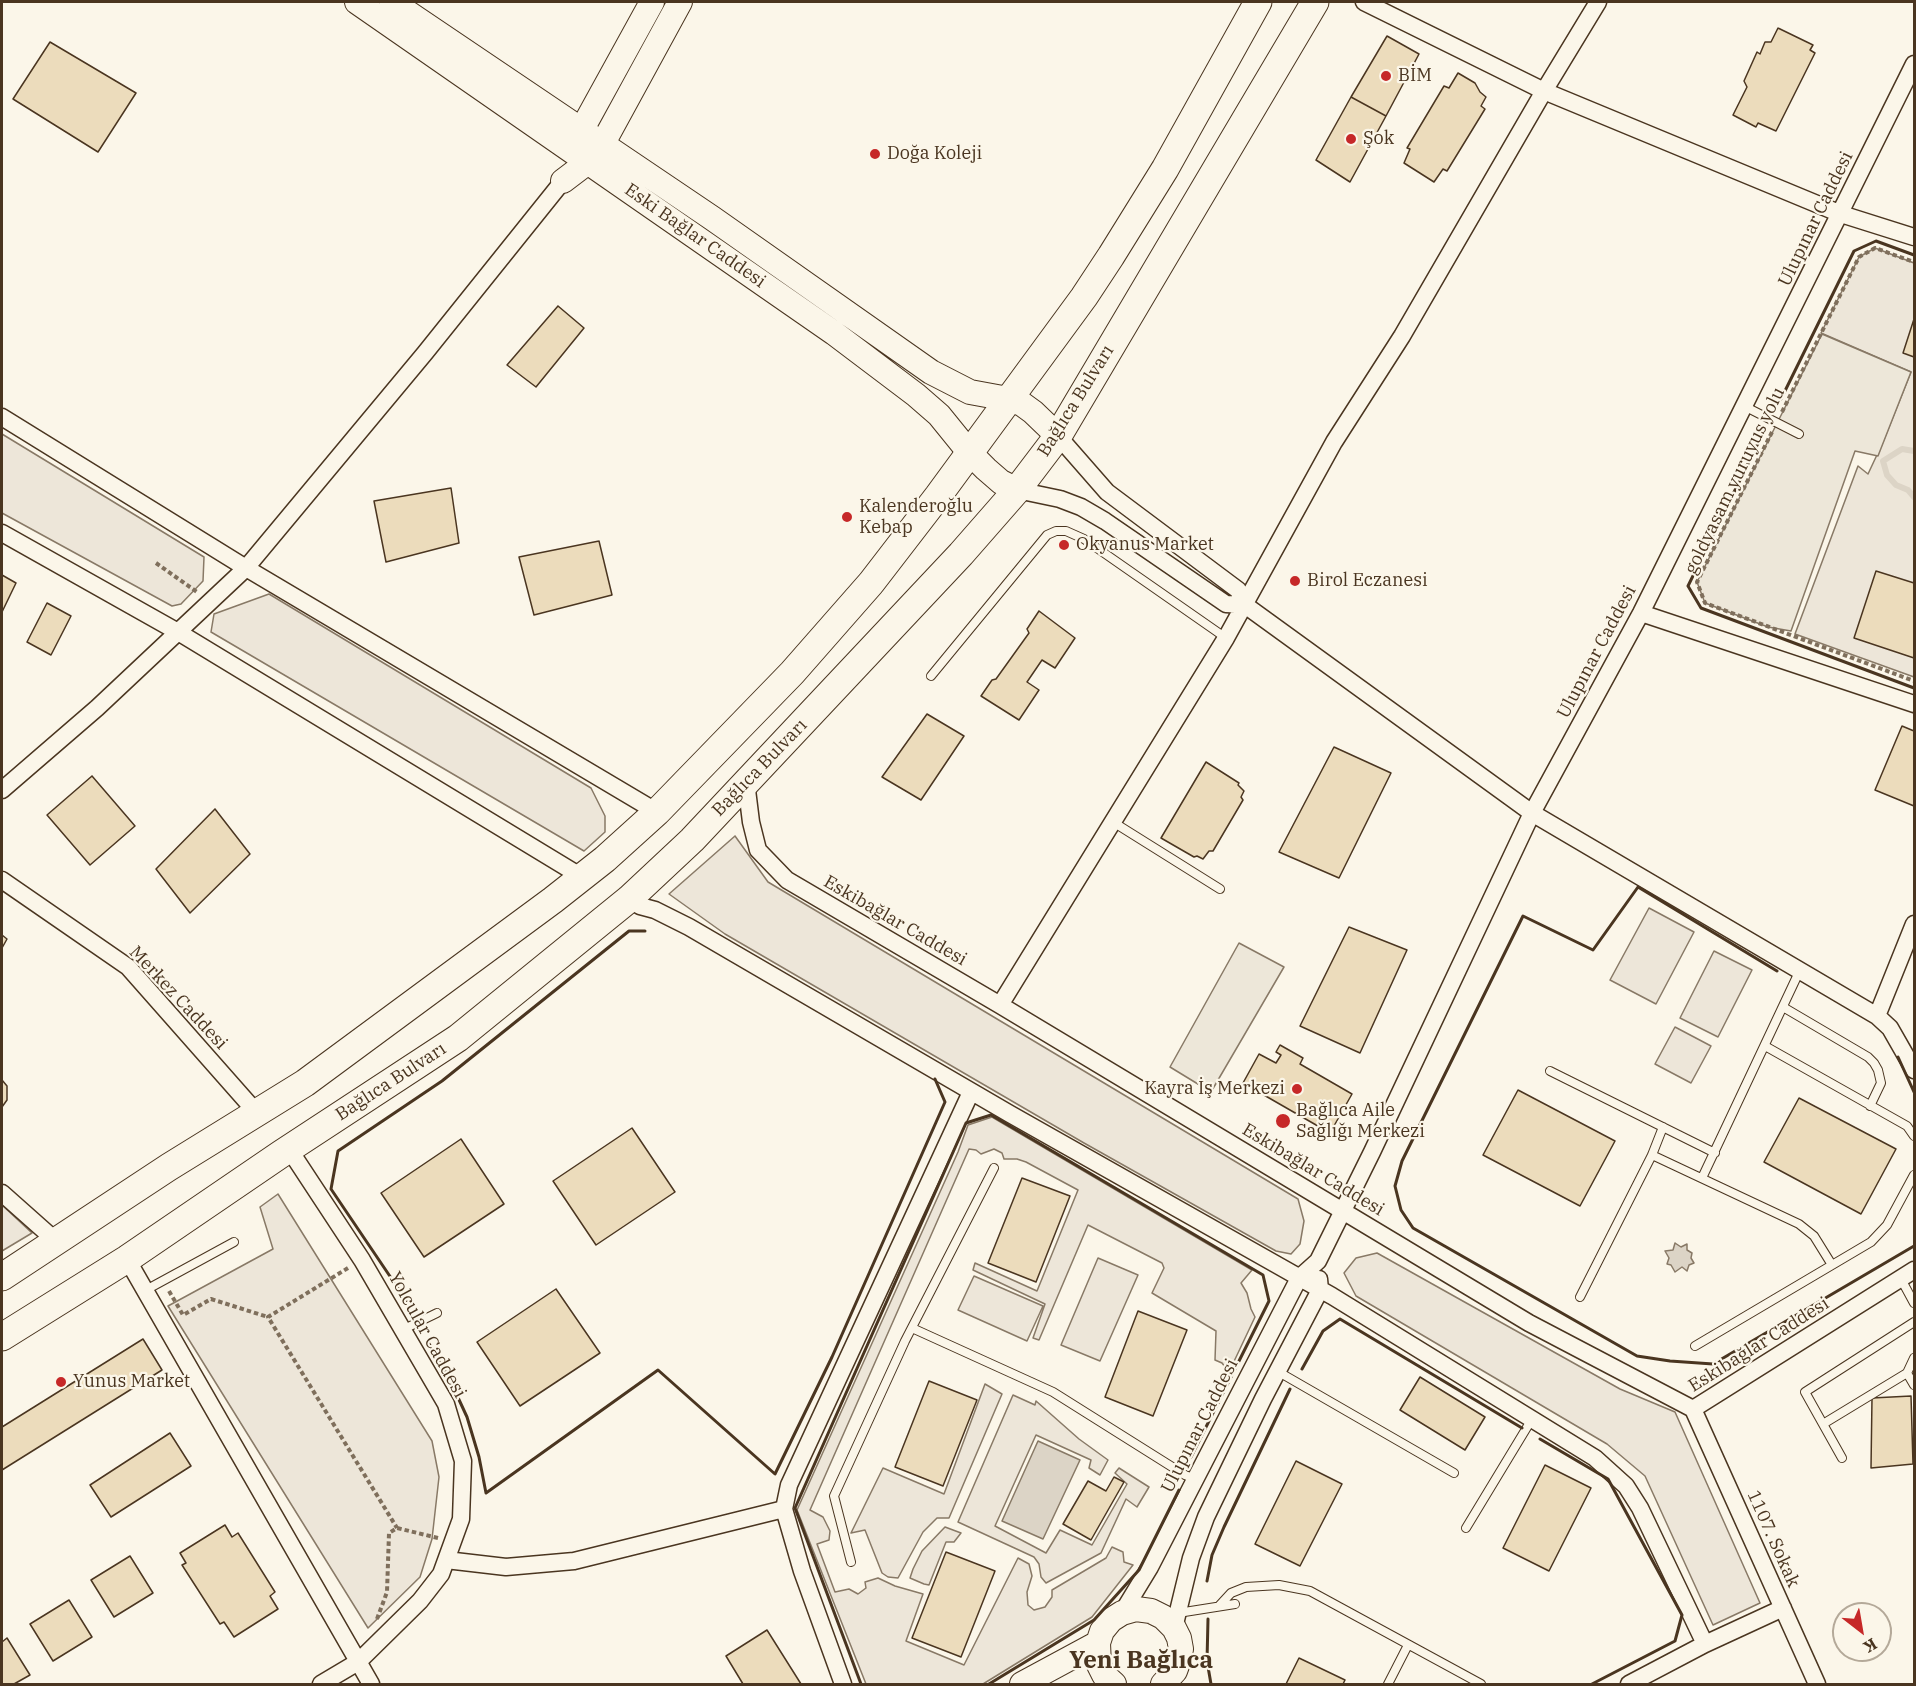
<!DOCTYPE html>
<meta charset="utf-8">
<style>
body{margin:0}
#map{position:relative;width:1916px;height:1686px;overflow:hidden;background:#fbf6e9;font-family:"IBM Plex Serif",serif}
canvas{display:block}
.frame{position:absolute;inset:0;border:3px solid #4a3520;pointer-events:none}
.north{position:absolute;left:1832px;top:1602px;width:60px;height:60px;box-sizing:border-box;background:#fbf6e9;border:2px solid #b4a999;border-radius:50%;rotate:149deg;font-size:16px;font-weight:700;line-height:24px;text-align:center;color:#4a3520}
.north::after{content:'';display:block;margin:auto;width:21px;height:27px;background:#c62828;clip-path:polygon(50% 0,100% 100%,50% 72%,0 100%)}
</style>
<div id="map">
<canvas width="1916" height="1686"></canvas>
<div class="frame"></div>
<div class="north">K</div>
</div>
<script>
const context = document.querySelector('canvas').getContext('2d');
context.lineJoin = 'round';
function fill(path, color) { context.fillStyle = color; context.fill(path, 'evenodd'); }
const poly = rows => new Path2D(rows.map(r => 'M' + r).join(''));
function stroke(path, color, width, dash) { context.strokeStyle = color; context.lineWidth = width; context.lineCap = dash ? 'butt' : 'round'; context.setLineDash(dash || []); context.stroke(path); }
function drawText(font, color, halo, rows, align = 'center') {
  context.font = font + ' "IBM Plex Serif",serif'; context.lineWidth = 4.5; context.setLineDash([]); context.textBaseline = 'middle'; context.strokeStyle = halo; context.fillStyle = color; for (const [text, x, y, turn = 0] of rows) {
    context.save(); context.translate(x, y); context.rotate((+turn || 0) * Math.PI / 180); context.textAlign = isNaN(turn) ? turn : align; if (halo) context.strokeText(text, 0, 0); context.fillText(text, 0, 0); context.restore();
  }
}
const green = poly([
 [1875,248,1914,263,1914,677,1795,634,1858,466,1868,474,1883,442,1911,372,1821,333,1859,257,1875,248],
 [2,434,204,557,203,581,181,604,172,606,2,513,2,434],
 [269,594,591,788,605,816,605,832,584,851,211,632,214,614,269,594],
 [735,836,768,882,1298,1199,1304,1221,1300,1244,1291,1254,1276,1251,1084,1143,725,934,669,894,735,836],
 [1649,908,1694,932,1656,1004,1610,980,1649,908],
 [1714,951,1752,970,1718,1037,1680,1018,1714,951],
 [1675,1027,1711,1046,1691,1083,1655,1064,1675,1027],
 [992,1117,1252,1270,1241,1283,1247,1293,1251,1309,1255,1317,1229,1372,1222,1363,1215,1360,1216,1331,1152,1293,1164,1268,1162,1263,1088,1225,1039,1340,1033,1338,1045,1304,973,1270,975,1263,1037,1291,1078,1190,1026,1162,1017,1159,1004,1159,1002,1153,994,1149,981,1154,976,1150,969,1149,810,1510,823,1517,830,1531,829,1540,817,1544,835,1592,849,1589,858,1594,866,1588,865,1582,878,1578,895,1586,923,1594,906,1641,964,1665,1018,1558,1029,1564,1032,1576,1027,1592,1028,1605,1034,1610,1045,1607,1052,1597,1052,1590,1106,1558,1112,1547,1123,1552,1124,1562,1133,1565,1092,1617,983,1684,866,1684,797,1510,958,1152,968,1125,992,1117],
 [278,1194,432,1441,439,1477,432,1539,420,1577,368,1628,168,1306,273,1249,260,1207,278,1194],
 [2,1205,32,1233,2,1251,2,1205],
 [1377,1253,1620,1389,1675,1412,1760,1603,1713,1625,1645,1476,1607,1444,1356,1296,1344,1273,1356,1258,1377,1253],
 [1098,1258,1138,1275,1100,1361,1061,1345,1098,1258],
 [974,1276,1043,1306,1027,1341,958,1310,974,1276],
 [985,1384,1002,1394,949,1518,937,1518,923,1532,898,1578,888,1577,882,1573,865,1530,851,1533,883,1468,944,1494,985,1384],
 [1013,1395,1035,1405,1036,1401,1079,1439,1108,1460,1100,1475,1089,1468,1091,1460,1036,1435,995,1526,1046,1553,1060,1530,1092,1545,1127,1484,1115,1473,1119,1468,1149,1487,1137,1507,1126,1499,1101,1553,1046,1583,1041,1577,1039,1564,1034,1557,958,1522,1013,1395],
 [945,1527,961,1533,954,1542,946,1542,929,1585,924,1584,910,1578,913,1569,922,1551,945,1527]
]);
fill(green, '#ede6d9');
stroke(green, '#887966', 1.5);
const parking = poly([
 [1822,334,1911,372,1878,456,1855,451,1791,631,1768,627,1705,603,1697,582,1822,334],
 [1239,943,1284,967,1211,1092,1170,1067,1239,943]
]);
fill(parking, '#ede7d9');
stroke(parking, '#887966', 1.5);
const water = poly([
 [1675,1243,1681,1247,1687,1244,1687,1250,1692,1253,1691,1258,1694,1263,1689,1265,1687,1271,1682,1267,1675,1272,1671,1265,1667,1264,1669,1258,1665,1251,1673,1250,1675,1243],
 [1038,1441,1080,1460,1043,1539,1002,1521,1038,1441]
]);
fill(water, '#dcd4c6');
stroke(water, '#887966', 1.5);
stroke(poly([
 [1914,451,1902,449,1883,461,1887,475,1896,485,1908,490,1914,497]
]), '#dcd4c6', 6);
const building = poly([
 [1778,28,1813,45,1810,50,1815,53,1776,131,1758,123,1756,127,1733,115,1747,87,1744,81,1757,52,1760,54,1765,42,1771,42,1778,28],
 [1387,36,1419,54,1386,116,1351,97,1387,36],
 [50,42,136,93,98,152,13,99,50,42],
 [1458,73,1475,83,1480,92,1486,97,1481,106,1485,109,1447,171,1443,169,1434,182,1404,163,1410,149,1407,148,1444,86,1449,88,1458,73],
 [1351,97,1386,116,1350,182,1316,160,1351,97],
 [558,306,584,328,536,387,507,365,558,306],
 [1914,319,1914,357,1903,353,1914,319],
 [451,488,459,543,386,562,374,501,451,488],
 [599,541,612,595,534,615,519,557,599,541],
 [1876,571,1914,583,1914,658,1854,638,1876,571],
 [2,575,16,583,2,612,2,575],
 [47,603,71,616,51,655,27,642,47,603],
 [1039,611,1075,638,1055,668,1042,660,1027,682,1039,690,1019,720,981,696,992,680,996,679,1029,633,1027,629,1039,611],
 [927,714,964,736,921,800,882,777,927,714],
 [1902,726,1914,731,1914,806,1875,790,1902,726],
 [1334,747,1391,773,1339,878,1279,852,1334,747],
 [1206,762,1239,783,1238,785,1244,791,1241,797,1243,800,1213,851,1209,851,1203,859,1197,856,1194,857,1161,838,1206,762],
 [92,776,135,826,90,865,47,815,92,776],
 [215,809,250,854,190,913,156,869,215,809],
 [1349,927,1407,950,1360,1053,1300,1026,1349,927],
 [2,935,7,939,2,948,2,935],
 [1280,1045,1303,1058,1300,1064,1352,1094,1330,1133,1243,1083,1259,1054,1276,1063,1281,1055,1276,1052,1280,1045],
 [2,1080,7,1086,7,1100,2,1107,2,1080],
 [1518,1090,1615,1141,1580,1206,1483,1155,1518,1090],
 [1799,1098,1896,1149,1861,1214,1764,1162,1799,1098],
 [632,1128,675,1192,596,1245,553,1181,632,1128],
 [461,1139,504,1204,424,1257,381,1193,461,1139],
 [1022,1178,1070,1196,1036,1282,988,1263,1022,1178],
 [556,1289,600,1353,520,1406,477,1342,556,1289],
 [1138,1311,1187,1330,1153,1416,1105,1397,1138,1311],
 [143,1339,162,1370,2,1470,2,1427,143,1339],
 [1420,1377,1485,1417,1465,1450,1400,1410,1420,1377],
 [929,1381,977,1400,943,1486,895,1467,929,1381],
 [1911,1396,1913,1464,1871,1468,1872,1398,1911,1396],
 [170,1433,191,1466,111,1517,90,1485,170,1433],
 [1296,1461,1342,1484,1300,1566,1255,1544,1296,1461],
 [1545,1465,1591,1488,1549,1571,1503,1548,1545,1465],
 [1114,1477,1124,1482,1091,1540,1063,1524,1088,1481,1106,1491,1114,1477],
 [225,1525,232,1537,238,1533,275,1592,270,1596,278,1609,234,1637,224,1622,220,1624,182,1565,186,1563,180,1553,225,1525],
 [946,1552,995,1571,961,1657,912,1638,946,1552],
 [130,1556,153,1593,114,1617,91,1580,130,1556],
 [69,1600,92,1637,53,1661,30,1624,69,1600],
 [767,1630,801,1684,743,1684,726,1656,767,1630],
 [7,1638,30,1675,14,1684,2,1684,2,1642,7,1638],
 [1299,1658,1345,1680,1343,1684,1286,1684,1299,1658]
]);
fill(building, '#ecdcbc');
stroke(building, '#4a3520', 1.5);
const lane = poly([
 [1744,406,1799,434],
 [931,676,1047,535,1056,531,1066,531,1084,539,1226,638],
 [1113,822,1220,889],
 [1783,1007,1868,1057,1874,1063,1878,1070,1881,1083,1870,1106],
 [1765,1046,1907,1126,1914,1136],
 [1550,1071,1715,1153],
 [1652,1155,1799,1224,1814,1236,1832,1265],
 [1702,1178,1800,970],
 [1901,1279,1914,1303],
 [144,1291,234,1242],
 [1580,1297,1652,1155,1663,1127],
 [912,1328,1053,1392,1185,1475,1195,1479],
 [402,1330,437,1313],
 [1695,1346,1871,1242,1887,1225,1914,1175],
 [1914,1358,1907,1373,1914,1385],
 [1277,1371,1454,1473],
 [1823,1424,1907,1373],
 [1842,1458,1805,1392,1914,1322],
 [1466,1528,1532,1419],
 [851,1562,834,1496,905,1341,994,1168],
 [1219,1606,1231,1593,1246,1587,1279,1585,1310,1591,1481,1684],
 [1178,1613,1235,1604],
 [1388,1684,1408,1645]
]);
const street = poly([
 [1364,2,1544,91,1841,214,1914,237],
 [2,417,246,568,657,812],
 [1058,436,1107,492,1238,590,1245,605,1532,813,1877,1016,1890,1028,1914,1070],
 [1017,490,1060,499,1081,507,1105,521,1226,604,1245,605],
 [2,533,178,632,582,877],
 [1641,613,1914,704],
 [746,782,751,822,758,850,787,880,1000,1005,1529,1323,1693,1409,1914,1270],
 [2,790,97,708,246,568,425,353,563,181],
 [2,880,128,967,256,1112],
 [629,899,640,906,655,910,689,927,1010,1114,1332,1296,1595,1458,1626,1486,1640,1508,1705,1644],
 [1000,1005,1226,638,1334,442,1402,336,1544,91,1598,2],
 [1877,1016,1914,924],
 [289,1149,362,1260,446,1404,463,1461,461,1519,441,1574,420,1601,358,1662,321,1684],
 [2,1193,56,1241],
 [127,1259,371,1684],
 [1693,1409,1817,1684],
 [446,1560,506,1567,574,1561,784,1509],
 [1122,1613,1150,1567,1299,1278,1318,1261,1372,1152,1532,813,1641,613,1914,64],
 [1174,1628,1191,1558,1206,1517,1263,1399,1320,1290,1319,1279],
 [843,1684,802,1571,784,1509,789,1485,971,1092],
 [1629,1684,1705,1644,1783,1608]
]);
const secondary = poly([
 [357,2,834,333,916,395,939,415,969,452,986,469,1001,482,1017,490],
 [392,2,712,218,931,372,970,392,1008,399,1022,404,1033,412,1058,436],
 [571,144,581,131,652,2],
 [563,181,588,162,602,145,680,2],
 [1022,1684,1098,1643],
 [1114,1684,1104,1675,1099,1665,1098,1643,1102,1631,1111,1620,1122,1613,1136,1609,1151,1611,1163,1617,1174,1628,1179,1638,1181,1649,1179,1660,1175,1671,1163,1684]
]);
const primary = poly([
 [2,1277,169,1167,305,1083,553,900,605,859,657,812,792,673,871,583,938,496,1084,297,1111,256,1165,169,1258,2],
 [2,1337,127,1259,281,1154,458,1038,629,899,692,840,961,554,1017,490,1058,436,1315,2]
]);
stroke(lane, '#4a3520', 10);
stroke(street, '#4a3520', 19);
stroke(secondary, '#4a3520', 26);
stroke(primary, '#4a3520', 29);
stroke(poly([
 [1782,412,1859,257,1875,248,1914,262],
 [1772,432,1697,582,1705,603,1914,681],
 [156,563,197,592],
 [348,1268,268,1317,397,1528],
 [169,1291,183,1315,211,1299,268,1317],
 [377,1619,387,1592,389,1533,397,1528,438,1538]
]), '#7f6f5c', 4, [4.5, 3]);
stroke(lane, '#fbf6e9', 8);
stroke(street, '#fbf6e9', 16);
stroke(secondary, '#fbf6e9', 24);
stroke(primary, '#fbf6e9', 27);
stroke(poly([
 [1781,399,1854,251,1876,241,1914,255],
 [1763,433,1688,586,1701,608,1914,688],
 [1777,971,1638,887,1593,950,1523,916,1402,1161,1395,1186,1401,1210,1413,1228,1637,1356,1670,1361,1713,1364,1914,1246],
 [1898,1057,1914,1092],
 [408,1303,331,1189,338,1151,442,1081,629,931,645,931],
 [428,1342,449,1378,467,1417,479,1457,486,1493,658,1370,775,1474,832,1357,945,1102,935,1079],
 [1302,1369,1323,1331,1340,1319,1522,1428],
 [1540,1439,1608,1479,1682,1615,1675,1641,1592,1684],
 [1207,1581,1212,1555,1224,1527,1290,1389],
 [1208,1619,1207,1661,1211,1684],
 [861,1684,795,1508,966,1123,991,1115,1263,1275,1269,1301,1191,1457],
 [989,1684,1094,1620,1139,1570,1179,1490]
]), '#4a3520', 3);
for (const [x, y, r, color] of [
 [1386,76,6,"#c62828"],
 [1351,139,6,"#c62828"],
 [875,154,6,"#c62828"],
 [847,517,6,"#c62828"],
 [1064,545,6,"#c62828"],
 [1295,581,6,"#c62828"],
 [1297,1089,6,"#c62828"],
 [1283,1121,8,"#c62828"],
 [61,1382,6,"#c62828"]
]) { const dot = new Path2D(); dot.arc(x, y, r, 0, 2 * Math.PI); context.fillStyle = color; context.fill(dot); stroke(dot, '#fbf6e9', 2); }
drawText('18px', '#4a3520', '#fbf6e9', [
 ["BİM",1398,76],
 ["Şok",1363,139],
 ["Doğa Koleji",887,154],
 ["Kalenderoğlu",859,507],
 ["Kebap",859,528],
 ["Okyanus Market",1076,545],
 ["Birol Eczanesi",1307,581],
 ["Kayra İş Merkezi",1285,1089,"right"],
 ["Bağlıca Aile",1296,1111],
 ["Sağlığı Merkezi",1296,1132],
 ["Yunus Market",73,1382]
], 'left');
drawText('18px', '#4a3520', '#fbf6e9', [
 ["Ulupınar Caddesi",1816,219,-64],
 ["Eski Bağlar Caddesi",695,236,35],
 ["Bağlıca Bulvarı",1076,401,-58],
 ["goldyasam yuruyus yolu",1735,481,-64],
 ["Ulupınar Caddesi",1597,652,-62],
 ["Bağlıca Bulvarı",760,768,-46],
 ["Eskibağlar Caddesi",895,921,30],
 ["Merkez Caddesi",178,998,47],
 ["Bağlıca Bulvarı",391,1082,-33],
 ["Eskibağlar Caddesi",1313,1170,31],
 ["Yolcular Caddesi",427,1335,61],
 ["Eskibağlar Caddesi",1759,1345,-32],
 ["Ulupınar Caddesi",1200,1426,-63],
 ["1107. Sokak",1773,1539,66]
]);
drawText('bold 24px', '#4a3520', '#fbf6e9', [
 ["Yeni Bağlıca",1141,1661]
]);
</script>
